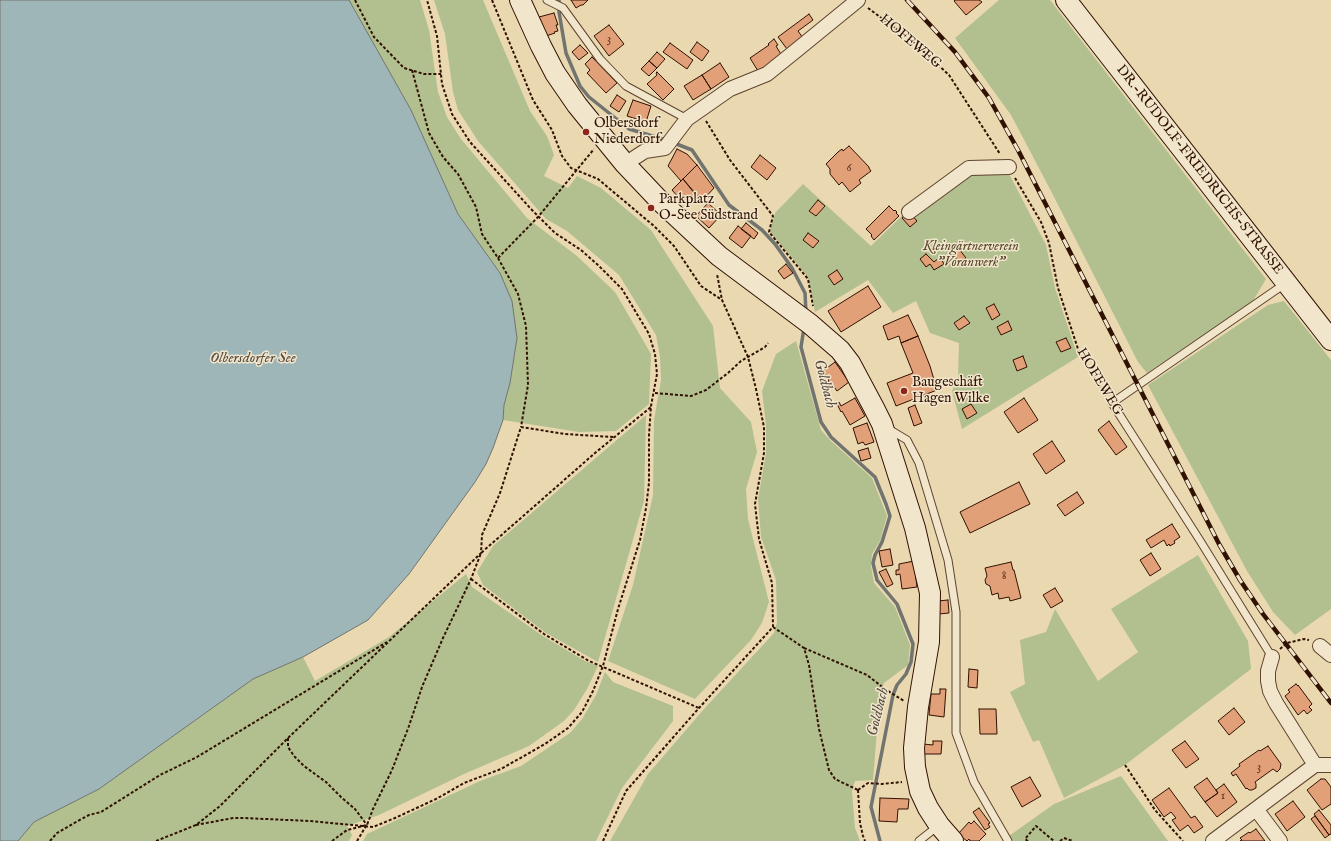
<!DOCTYPE html>
<meta charset="utf-8">
<style>
body{margin:0}
canvas{display:block;background:#ead8b0}
</style>
<canvas width="1331" height="841"></canvas>
<script>
const context = document.querySelector('canvas').getContext('2d');
context.lineJoin = 'round';
function fill(path, color) { context.fillStyle = color; context.fill(path, 'evenodd'); }
const poly = rows => new Path2D(rows.map(r => 'M' + r).join(''));
function stroke(path, color, width, dash) { context.strokeStyle = color; context.lineWidth = width; context.lineCap = dash ? 'butt' : 'round'; context.setLineDash(dash || []); context.stroke(path); }
function drawText(font, color, halo, rows, align = 'center') {
  context.font = font + ' "IM FELL English",serif'; context.lineWidth = 3; context.setLineDash([]); context.textBaseline = 'middle'; context.strokeStyle = halo; context.fillStyle = color; for (const [text, x, y, turn = 0] of rows) {
    context.save(); context.translate(x, y); context.rotate((+turn || 0) * Math.PI / 180); context.textAlign = isNaN(turn) ? turn : align; if (halo) context.strokeText(text, 0, 0); context.fillText(text, 0, 0); context.restore();
  }
}
fill(poly([
 [349,0,420,0,429,30,438,92,447,117,461,139,527,218,577,256,615,292,651,354,649,404,616,431,579,432,503,420,504,405,510,383,517,338,500,273,458,214,411,110],
 [434,0,483,0,530,111,547,136,554,155,544,176,568,188,577,176,601,188,651,230,713,326,720,388,751,422,757,452,746,489,748,519,769,602,762,623,751,640,695,699,608,661,633,585,653,495,654,420,661,380,660,357,656,335,619,275,567,231,546,219,478,141,458,110,453,92,445,34],
 [999,0,1050,0,1266,279,1253,301,1147,373,1138,362,1051,191,1011,115,955,38],
 [969,168,1006,168,1046,245,1055,288,1078,357,962,429,952,391,958,378,959,343,930,333,916,301,893,313,868,280,815,312,808,277,770,232,775,213,803,184,871,246,914,204],
 [1284,301,1331,360,1331,609,1295,635,1273,612,1247,571,1148,385,1268,305],
 [796,341,821,430,831,441,872,478,887,516,880,541,872,554,871,566,874,583,895,607,910,645,908,665,884,683,880,694,873,780,855,781,852,791,855,828,860,841,610,841,648,774,704,709,774,633,777,622,776,580,761,537,758,499,766,453,766,425,762,391,776,354],
 [646,415,644,501,598,662,546,633,483,585,477,572,493,546],
 [1198,555,1248,641,1251,669,1125,765,1064,798,1039,740,1033,742,1010,692,1025,684,1020,640,1046,632,1055,609,1098,681,1138,652,1111,609],
 [466,574,472,587,543,636,585,661,598,666,587,689,574,710,564,721,529,746,464,774,379,815,347,826,352,835,349,841,18,841,34,822,99,789,253,679,303,657,315,681,389,637],
 [605,672,613,682,673,706,673,721,622,788,596,841,363,841,367,834,480,781,521,766,570,733,582,719,596,695],
 [1121,776,1168,841,1013,841,1009,836,1054,804]
]), '#b2c08f');
const water = poly([
 [0,0,349,0,411,110,458,214,500,273,512,301,517,338,510,383,504,405,503,420,493,448,486,464,475,482,409,574,368,620,303,657,253,679,99,789,34,822,18,841,0,841,0,0]
]);
fill(water, '#9eb6b8');
stroke(water, '#72746f', 1);
stroke(poly([
 [559,0,559,12,566,53,580,86,589,97,629,129,666,140],
 [674,143,692,150,729,205,762,230,775,244,792,268,805,293,806,313],
 [804,328,801,347,821,422,831,437,875,477,886,504,890,516,882,542,875,555,873,563,877,580,897,604,913,644,911,662,906,674,897,685,893,695,871,807,880,841]
]), '#72746f', 3.5);
const building = poly([
 [571,0,588,0,583,5,581,5,576,8,571,0],
 [955,0,979,0,982,2,966,15,954,1,955,0],
 [554,13,558,25,556,25,558,31,554,32,555,33,546,36,539,17,554,13],
 [809,14,813,20,798,31,803,38,787,49,778,37,809,14],
 [609,25,624,44,609,56,594,36,609,25],
 [774,39,778,45,776,46,782,56,758,71,750,58,769,45,768,44,774,39],
 [697,42,709,51,702,61,690,52,697,42],
 [670,43,693,60,687,69,663,52,670,43],
 [580,45,588,53,579,60,572,52,580,45],
 [657,52,665,59,657,68,649,61,657,52],
 [592,57,617,83,606,93,587,73,590,70,585,64,592,57],
 [649,61,657,68,649,76,641,69,649,61],
 [720,63,729,77,711,89,702,75,720,63],
 [657,72,674,89,663,100,647,84,657,75,656,73,657,72],
 [702,75,711,89,693,100,684,86,702,75],
 [617,95,626,101,619,112,610,106,617,95],
 [633,100,651,106,646,122,627,116,633,100],
 [849,146,869,167,869,168,871,171,859,180,861,183,850,192,842,182,839,185,830,174,830,169,826,164,838,152,842,149,843,151,849,146],
 [677,149,687,154,697,165,681,181,668,166,677,149],
 [760,155,776,168,767,180,751,167,760,155],
 [697,165,714,188,702,201,683,179,697,165],
 [683,179,695,194,684,204,672,190,683,179],
 [818,200,825,206,816,216,809,211,818,200],
 [708,203,721,215,709,228,696,216,708,203],
 [889,206,894,211,895,210,897,212,896,213,899,216,874,240,871,236,872,235,866,229,889,206],
 [909,212,917,221,910,227,902,218,909,212],
 [746,223,758,233,754,239,741,229,746,223],
 [738,226,751,236,742,248,729,238,738,226],
 [808,233,819,241,813,248,803,240,808,233],
 [955,244,966,258,960,263,948,250,955,244],
 [926,254,934,262,940,257,944,264,934,270,930,264,926,267,920,259,926,254],
 [786,264,793,273,784,279,778,271,786,264],
 [837,270,843,279,834,285,828,276,837,270],
 [868,286,881,307,841,332,828,311,868,286],
 [994,304,1000,315,992,320,986,308,994,304],
 [908,315,918,336,901,343,899,336,888,340,883,326,908,315],
 [964,316,970,323,959,330,954,323,964,316],
 [1008,321,1012,330,1001,335,997,327,1008,321],
 [918,336,930,366,937,390,896,406,887,383,913,373,901,343,918,336],
 [1066,338,1071,348,1061,352,1056,342,1066,338],
 [1023,356,1027,367,1017,371,1013,360,1023,356],
 [835,362,849,382,837,391,832,384,831,385,828,381,829,380,823,371,835,362],
 [855,398,865,416,850,425,842,411,841,412,837,404,839,402,841,406,855,398],
 [1024,398,1038,420,1018,433,1004,412,1024,398],
 [971,404,977,413,967,419,962,409,971,404],
 [915,405,922,423,914,426,908,408,915,405],
 [1109,421,1127,447,1116,455,1098,430,1109,421],
 [867,423,874,442,865,445,863,442,858,444,853,428,867,423],
 [1052,441,1065,461,1046,474,1033,454,1052,441],
 [868,448,871,458,861,461,858,451,868,448],
 [1019,482,1030,504,970,533,960,512,1019,482],
 [1077,492,1084,503,1065,516,1057,505,1077,492],
 [1172,524,1180,537,1174,541,1175,543,1170,546,1169,544,1167,546,1164,540,1151,548,1146,540,1172,524],
 [890,549,893,565,882,567,879,551,890,549],
 [1151,553,1161,569,1150,576,1140,560,1151,553],
 [914,561,917,587,902,589,900,574,896,575,896,570,899,570,899,564,914,561],
 [1011,562,1013,570,1014,570,1021,598,1010,601,1009,597,999,599,998,593,992,595,990,586,986,584,985,580,987,576,985,568,1011,562],
 [886,569,893,584,887,587,879,572,886,569],
 [1055,588,1063,601,1051,608,1043,595,1055,588],
 [948,600,949,613,939,614,938,601,948,600],
 [969,669,978,670,977,688,968,687,969,669],
 [1296,684,1298,686,1298,685,1312,704,1309,707,1312,710,1307,714,1304,710,1298,715,1285,696,1290,692,1288,690,1296,684],
 [940,689,946,689,944,717,929,715,931,694,940,694,940,689],
 [1234,708,1245,722,1229,735,1218,721,1234,708],
 [979,709,996,709,997,734,980,734,979,709],
 [933,741,942,741,941,754,922,754,923,744,933,745,933,741],
 [1185,741,1199,759,1186,768,1172,750,1185,741],
 [1268,746,1281,764,1280,769,1277,772,1273,769,1255,782,1256,784,1256,788,1252,790,1249,790,1247,788,1246,789,1236,774,1233,776,1231,773,1240,766,1239,764,1259,750,1260,751,1268,746],
 [1030,777,1041,796,1022,807,1011,787,1030,777],
 [1207,778,1218,793,1205,802,1194,787,1207,778],
 [1321,779,1325,779,1331,787,1331,804,1322,810,1307,790,1321,779],
 [1224,784,1237,802,1217,817,1205,802,1218,793,1216,790,1224,784],
 [1169,788,1191,818,1195,816,1203,827,1194,833,1188,825,1180,831,1172,820,1176,818,1171,812,1164,817,1152,800,1169,788],
 [880,798,909,799,908,809,898,809,897,822,879,821,880,798],
 [1293,801,1305,817,1287,831,1275,814,1293,801],
 [979,808,990,823,988,824,990,827,985,830,973,812,979,808],
 [1319,810,1331,825,1331,834,1329,835,1314,814,1319,810],
 [1315,816,1329,835,1325,838,1311,819,1315,816],
 [974,821,986,834,979,841,970,841,969,839,967,841,958,834,969,822,971,824,974,821],
 [1256,829,1265,841,1240,841,1242,840,1240,838,1249,832,1250,833,1256,829]
]);
fill(building, '#e2a078');
stroke(building, '#311102', 1);
const lane = poly([
 [547,0,563,8,600,59,626,86,687,119],
 [887,428,907,440,919,463,948,560,956,612,956,733,974,782,1008,841],
 [1272,657,1199,539,1112,403,1286,283],
 [919,841,938,826]
]);
const street = poly([
 [625,164,645,151,665,148,687,119,730,89,767,74,798,49,858,0],
 [909,212,969,168,1009,167],
 [1320,646,1331,655],
 [1272,657,1268,671,1268,681,1270,691,1276,703,1315,765],
 [1315,765,1331,765],
 [1256,809,1280,841],
 [1213,841,1315,765]
]);
const secondary = poly([
 [520,0,541,46,555,73,577,105,625,164,660,201,719,256,810,324,840,350,850,363,874,408,882,424,915,528,930,593,929,642,918,707,914,748,915,767,920,791,928,808,939,825,953,841],
 [1066,0,1331,340]
]);
stroke(lane, '#5f432e', 9);
stroke(street, '#5f432e', 16);
stroke(secondary, '#311102', 22);
stroke(poly([
 [355,0,374,37,404,68,424,74,441,74],
 [492,0,533,100,552,130,562,156,571,168,598,179,654,226,674,246,701,286,722,300],
 [868,8,911,40,949,75,1000,154],
 [412,70,429,133,443,157,458,174,476,207,482,234,498,258,538,217,594,149],
 [706,121,730,160,773,216,769,232,808,279,813,306],
 [1015,178,1041,222,1049,243,1058,288,1080,355,1106,395],
 [498,258,518,294,526,326,528,385,521,427],
 [655,393,691,396,706,390,728,373,741,361,765,347,768,343],
 [471,579,544,634,589,661,699,708],
 [773,627,804,648,809,665,819,729,829,770,835,779,858,790],
 [804,648,867,675,885,689,904,701],
 [1280,649,1287,643,1304,639,1309,640],
 [288,738,288,747,294,756,304,766,326,782,341,797,355,809,367,825],
 [1125,765,1155,810,1183,841],
 [858,790,868,783,882,784,902,782],
 [858,790,860,823,863,836,865,841],
 [196,825,233,818,244,818,310,821,373,827,395,818,436,799,464,783,501,769,545,744,568,728,582,712,593,691,603,666,618,609,640,540,646,508,649,483,649,435,651,406,657,374,655,354,649,334,622,289,599,266,581,250,555,233,531,209,470,142,452,114,442,84,437,36,427,0],
 [50,841,57,833,76,822,89,815,101,812,160,775,197,757,387,642],
 [156,841,196,825,220,806,288,738,481,553,482,535,500,493,521,427,565,434,613,437],
 [332,841,347,830,367,825,373,809,392,770,409,726,422,687,443,638,471,579,481,553,595,453,651,407],
 [357,841,366,826],
 [603,841,626,791,699,708,773,627,772,583,759,539,755,504,764,453,764,427,756,389,748,357,722,300,717,274],
 [1028,841,1025,839,1036,826,1054,841],
 [1060,841,1064,838,1073,841]
]), '#311102', 2, [3, 2]);
stroke(lane, '#f1e6cc', 7);
stroke(street, '#f1e6cc', 14);
stroke(secondary, '#f1e6cc', 20);
const rail = poly([
 [907,0,955,52,989,98,1018,150,1219,544,1240,580,1263,614,1331,703]
]);
stroke(rail, '#311102', 4.5);
stroke(rail, '#f1e6cc', 3, [9]);
for (const [x, y, r, color] of [
 [586,132,4,"#8f2418"],
 [651,208,4,"#8f2418"],
 [904,391,4,"#8f2418"]
]) { const dot = new Path2D(); dot.arc(x, y, r, 0, 2 * Math.PI); context.fillStyle = color; context.fill(dot); stroke(dot, '#f1e6cc', 1.5); }
drawText('12px', '#5d3520', null, [
 ["3",609,40],
 ["6",849,169],
 ["8",1004,577],
 ["3",1259,768],
 ["1",1223,797]
]);
drawText('14px', '#311102', '#f1e6cc', [
 ["HOFEWEG",910,42,40],
 ["DR.-RUDOLF-FRIEDRICHS-STRASSE",1199,170,52],
 ["HOFEWEG",1099,382,59]
]);
drawText('14px', '#311102', '#f1e6cc', [
 ["Olbersdorf",594,124],
 ["Niederdorf",594,140],
 ["Parkplatz",659,200],
 ["O-See Südstrand",659,216],
 ["Baugeschäft",912,383],
 ["Hagen Wilke",912,399]
], 'left');
drawText('italic 14px', '#58462c', '#f1e6cc', [
 ["Kleingärtnerverein",971,247],
 ["\"Voranwerk\"",971,263]
]);
drawText('italic 15px', '#574b42', '#f1e6cc', [
 ["Olbersdorfer See",253,359],
 ["Goldbach",824,384,75],
 ["Goldbach",879,712,-76]
]);
</script>
